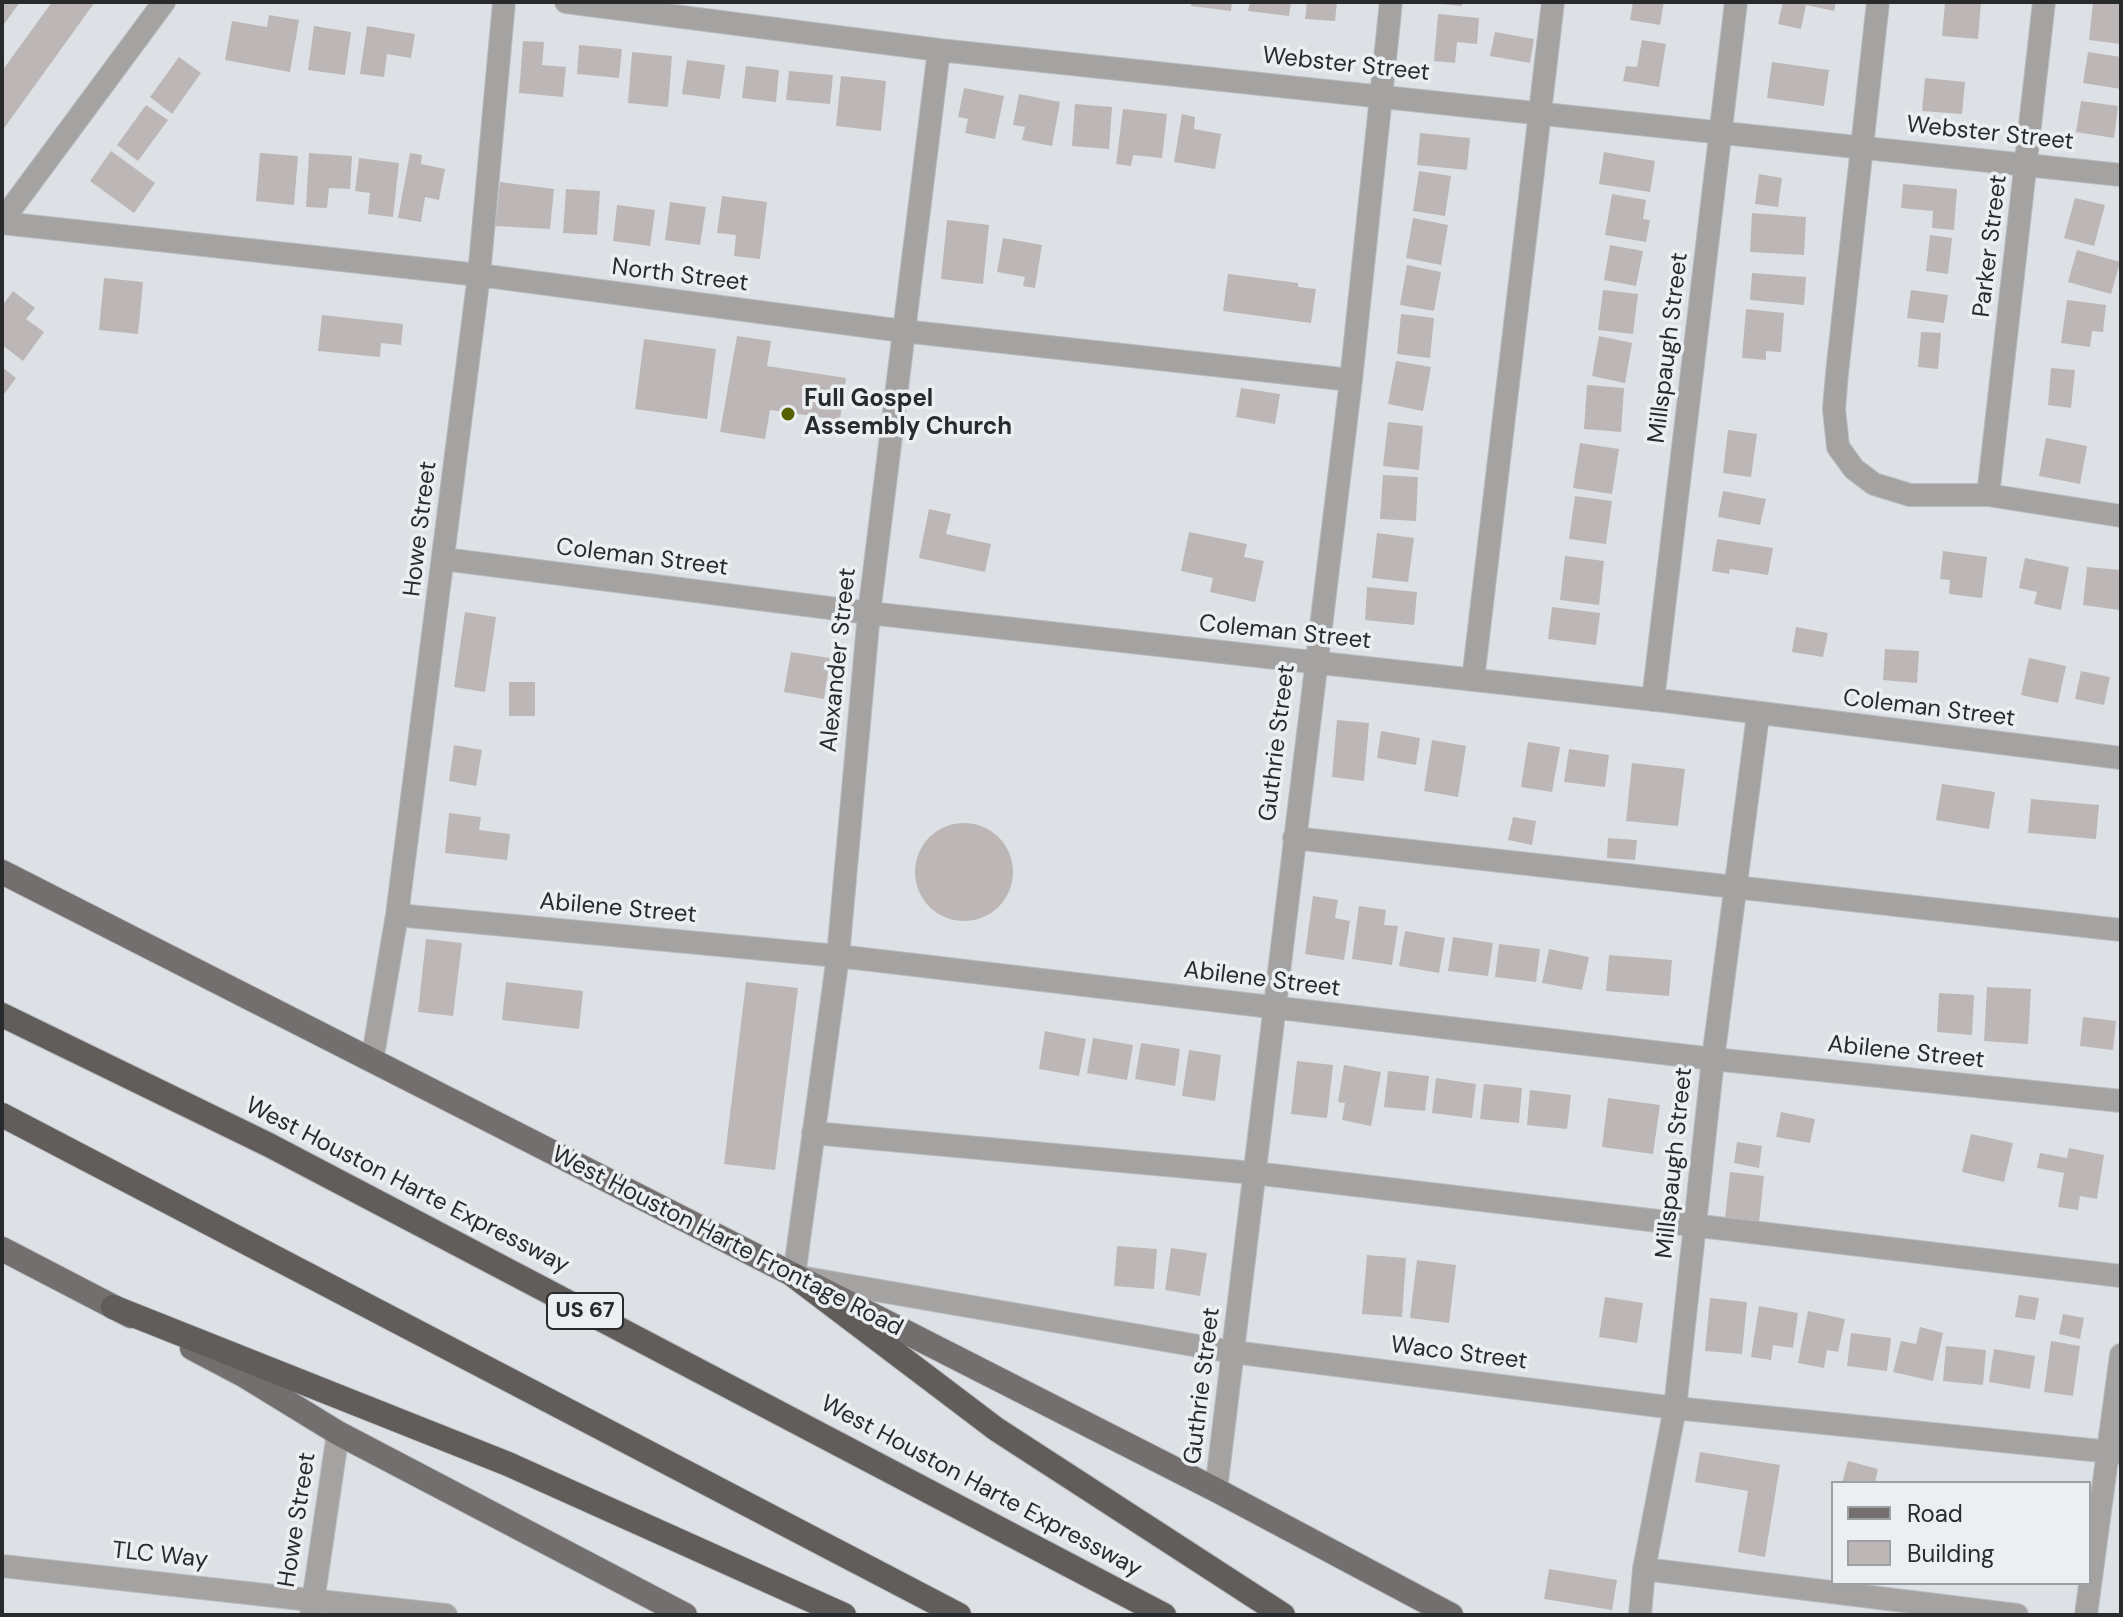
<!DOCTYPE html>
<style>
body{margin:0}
#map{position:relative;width:2123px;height:1617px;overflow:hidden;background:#dde1e5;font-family:"DM Sans",sans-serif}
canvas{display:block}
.frame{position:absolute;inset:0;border:4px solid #292a2b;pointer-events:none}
.legend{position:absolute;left:1831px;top:1481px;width:260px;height:104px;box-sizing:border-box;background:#ebeff2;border:2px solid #9da0a2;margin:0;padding:10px 14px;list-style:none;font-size:24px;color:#292a2b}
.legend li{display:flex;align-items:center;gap:16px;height:40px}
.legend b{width:40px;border:2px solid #9da0a2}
</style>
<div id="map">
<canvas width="2123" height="1617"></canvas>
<div class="frame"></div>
<ul class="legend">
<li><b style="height:10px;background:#736f6e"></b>Road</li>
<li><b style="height:22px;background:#bcb7b6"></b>Building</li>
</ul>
</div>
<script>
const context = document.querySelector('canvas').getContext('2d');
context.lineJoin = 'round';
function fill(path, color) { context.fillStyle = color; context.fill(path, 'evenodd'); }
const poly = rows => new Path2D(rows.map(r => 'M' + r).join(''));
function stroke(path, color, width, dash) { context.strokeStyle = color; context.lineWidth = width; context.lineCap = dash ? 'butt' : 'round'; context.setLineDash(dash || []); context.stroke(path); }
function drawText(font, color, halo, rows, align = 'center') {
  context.font = font + ' "DM Sans",sans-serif'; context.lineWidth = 7; context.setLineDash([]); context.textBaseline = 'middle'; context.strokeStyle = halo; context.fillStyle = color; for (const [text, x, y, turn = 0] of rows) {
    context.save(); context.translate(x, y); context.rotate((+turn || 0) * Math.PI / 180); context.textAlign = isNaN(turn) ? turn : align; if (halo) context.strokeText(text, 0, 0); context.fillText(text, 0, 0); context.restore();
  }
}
fill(poly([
 [2,2,20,2,2,27],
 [52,2,95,2,2,131,2,71],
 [1192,2,1232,2,1231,11,1191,6],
 [1250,2,1291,2,1289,16,1248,11],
 [1307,2,1337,2,1335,21,1305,19],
 [1441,2,1462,2,1462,6,1441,4],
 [1633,2,1664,2,1660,25,1630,20],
 [1783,2,1836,2,1834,11,1806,5,1801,29,1778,24],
 [1945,2,1981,2,1978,39,1942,36],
 [2093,2,2121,2,2121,44,2089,40],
 [1438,14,1479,18,1477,44,1457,42,1455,63,1434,61],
 [269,15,299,20,290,72,225,60,232,21,267,27],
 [314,26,351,32,345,75,308,70],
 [367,26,415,34,411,58,387,54,384,77,360,74],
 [1495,32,1534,39,1530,63,1490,56],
 [1642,40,1666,44,1659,87,1623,81,1626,66,1637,67],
 [523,41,544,42,542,65,566,67,563,97,519,93],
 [579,45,622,49,619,78,577,74],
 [632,52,672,56,668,107,628,103],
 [2088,52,2121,57,2121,89,2083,83],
 [179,57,201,73,172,114,150,97],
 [687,60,725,65,720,99,682,94],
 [1772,62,1829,70,1824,106,1767,98],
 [746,66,779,70,776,102,742,98],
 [789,71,833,75,830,104,786,100],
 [841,76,886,81,881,131,836,126],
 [1925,78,1965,82,1962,114,1922,111],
 [964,88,1004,96,995,139,965,133,968,119,958,117],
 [1019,94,1060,102,1052,146,1022,140,1025,127,1013,125],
 [2081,101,2118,106,2114,138,2076,132],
 [1075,104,1112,107,1109,149,1072,146],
 [146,105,168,120,138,161,117,145],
 [1123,109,1167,114,1162,158,1133,155,1131,166,1116,164],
 [1182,114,1195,117,1194,129,1221,134,1215,169,1174,162],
 [1420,133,1470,138,1467,170,1417,165],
 [111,151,155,183,134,213,90,181],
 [1604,152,1655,161,1650,192,1599,184],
 [260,153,298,156,294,205,256,201],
 [309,153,352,156,350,189,329,188,327,208,306,207],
 [410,153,422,155,421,164,445,169,439,200,425,197,421,222,398,218],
 [359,158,399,163,393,217,368,214,370,193,355,191],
 [1419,171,1451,176,1445,216,1413,211],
 [1759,174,1782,178,1778,207,1755,204],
 [500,182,554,189,550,229,495,226],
 [1903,184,1957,189,1954,230,1932,228,1933,211,1901,208],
 [566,189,600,191,597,235,563,233],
 [1612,194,1646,200,1643,219,1650,220,1646,242,1605,235],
 [722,196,767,202,760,259,734,256,736,235,717,233],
 [2075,198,2105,205,2094,246,2064,238],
 [670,202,706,207,700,245,665,240],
 [617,205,655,210,650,246,613,241],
 [1752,213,1806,217,1804,255,1750,252],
 [1413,218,1448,225,1441,265,1406,258],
 [947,220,989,225,983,284,941,279],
 [1930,235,1952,238,1948,274,1926,271],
 [1003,238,1042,245,1035,288,1023,286,1025,277,997,272],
 [1610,245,1643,251,1636,286,1604,280],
 [2077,250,2120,262,2111,294,2068,282],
 [1407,265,1441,272,1434,311,1400,305],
 [1752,273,1806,277,1804,305,1750,300],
 [1228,274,1298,283,1298,287,1316,289,1311,323,1223,311],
 [104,278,143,282,138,334,99,330],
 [1603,290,1638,294,1633,334,1598,330],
 [1911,290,1948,295,1944,323,1907,318],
 [13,291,35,308,26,319,44,332,23,361,2,345,2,306],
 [2067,300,2106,305,2103,332,2092,331,2090,347,2061,343],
 [1746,309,1784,313,1781,352,1766,351,1766,360,1742,358],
 [1401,314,1434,318,1430,358,1397,354],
 [322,315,403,324,401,345,381,343,380,357,318,351],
 [1921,332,1941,333,1938,369,1918,367],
 [737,336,771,341,767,366,846,378,840,420,770,410,765,439,720,432],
 [1599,336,1632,343,1625,383,1592,376],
 [644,339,716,349,707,419,635,409],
 [1396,361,1431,367,1423,411,1388,404],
 [2,367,16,378,2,397],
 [2051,368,2075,370,2071,408,2048,405],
 [1587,385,1624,388,1621,432,1584,429],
 [1241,388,1280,394,1275,424,1236,417],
 [1388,422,1423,426,1419,470,1383,466],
 [1728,430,1757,434,1751,477,1723,473],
 [2046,438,2087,446,2080,484,2039,476],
 [1580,443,1619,449,1612,494,1573,488],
 [1383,475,1418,477,1416,521,1380,519],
 [1723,491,1766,499,1760,525,1718,517],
 [1575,496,1612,501,1606,544,1569,539],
 [929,509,951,514,946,534,991,544,985,572,919,558],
 [1189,532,1247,544,1244,557,1264,561,1255,602,1210,592,1213,578,1181,571],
 [1377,533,1414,538,1408,582,1372,578],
 [1717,539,1773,548,1768,575,1730,569,1729,574,1712,571],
 [1943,551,1987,557,1982,598,1949,594,1950,580,1940,579],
 [1565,556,1604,561,1599,605,1560,600],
 [2025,558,2069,567,2061,610,2034,604,2037,592,2019,588],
 [2087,567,2121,570,2119,610,2083,605],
 [1367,587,1417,592,1414,625,1365,620],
 [1552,607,1600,613,1596,645,1548,639],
 [465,612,496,617,485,692,454,687],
 [1796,627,1828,633,1823,657,1792,652],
 [1885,649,1919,651,1917,683,1883,680],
 [791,652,830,658,824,699,784,692],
 [2029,658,2066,666,2058,703,2021,695],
 [2081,671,2110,677,2104,705,2075,699],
 [509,682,535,682,535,716,509,716],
 [1337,720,1369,723,1364,781,1332,777],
 [1381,731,1420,738,1416,765,1377,758],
 [1432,740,1466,746,1458,797,1424,791],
 [1528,742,1560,747,1552,792,1521,787],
 [454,745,482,750,476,786,449,781],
 [1569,749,1609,755,1605,787,1564,782],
 [1632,763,1685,769,1678,826,1626,821],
 [1942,784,1995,792,1989,829,1936,820],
 [2031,799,2099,805,2096,839,2028,833],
 [449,813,481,817,479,830,510,834,507,860,445,853],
 [1513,817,1536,821,1532,845,1508,840],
 '915 872a49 49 0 1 1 98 0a49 49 0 1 1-98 0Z',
 [1608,838,1637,840,1635,860,1607,858],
 [1313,896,1338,900,1335,918,1350,921,1344,960,1305,954],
 [1359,906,1386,910,1384,925,1398,926,1392,965,1352,959],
 [1405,931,1445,938,1439,973,1399,966],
 [1453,937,1493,943,1488,976,1448,971],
 [426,939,462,943,453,1016,418,1012],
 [1499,944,1540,949,1536,982,1495,977],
 [1549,949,1589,957,1582,990,1542,983],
 [1609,955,1672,960,1669,996,1606,991],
 [506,982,583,991,579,1029,502,1020],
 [746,982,798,988,775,1170,724,1164],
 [1987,987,2031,989,2028,1044,1984,1041],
 [1939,993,1974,995,1972,1035,1937,1032],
 [2083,1017,2116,1021,2113,1050,2080,1046],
 [1045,1031,1086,1039,1079,1076,1039,1069],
 [1093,1038,1133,1045,1127,1080,1087,1073],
 [1141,1043,1180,1049,1175,1086,1135,1079],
 [1189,1050,1221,1055,1215,1101,1182,1096],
 [1297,1061,1333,1065,1327,1118,1291,1114],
 [1344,1065,1381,1072,1371,1126,1342,1120,1345,1103,1338,1102],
 [1388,1071,1429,1076,1425,1111,1384,1107],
 [1436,1078,1476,1084,1472,1118,1432,1113],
 [1484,1084,1522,1088,1519,1123,1480,1119],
 [1530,1090,1571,1095,1567,1129,1527,1125],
 [1608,1098,1660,1105,1653,1154,1602,1147],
 [1781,1112,1815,1119,1810,1143,1776,1137],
 [1971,1134,2013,1143,2004,1182,1962,1172],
 [1737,1142,1762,1146,1759,1168,1734,1163],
 [2069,1148,2104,1155,2097,1199,2080,1196,2078,1210,2058,1207,2064,1173,2037,1168,2040,1153,2067,1158],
 [1730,1172,1764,1176,1759,1223,1725,1219],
 [1117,1246,1157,1249,1154,1289,1114,1286],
 [1171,1248,1207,1253,1200,1296,1165,1290],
 [1367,1255,1406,1258,1402,1317,1362,1314],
 [1417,1260,1456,1265,1449,1323,1410,1318],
 [2019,1295,2039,1298,2035,1320,2015,1317],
 [1605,1297,1643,1303,1637,1343,1599,1337],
 [1710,1298,1747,1302,1742,1354,1705,1351],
 [1759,1306,1798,1313,1793,1348,1773,1345,1771,1360,1751,1357],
 [1808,1311,1845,1319,1838,1352,1827,1350,1824,1368,1798,1363],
 [2063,1314,2084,1318,2080,1339,2059,1334],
 [1920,1327,1943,1333,1933,1381,1893,1372,1901,1341,1916,1344],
 [1851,1333,1891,1338,1887,1371,1847,1366],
 [2051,1341,2080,1346,2073,1396,2044,1392],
 [1946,1346,1986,1350,1983,1385,1943,1381],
 [1994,1349,2035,1356,2030,1389,1989,1382],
 [1700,1452,1780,1465,1765,1557,1738,1552,1748,1491,1695,1482],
 [1848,1461,1878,1469,1875,1483,1842,1483],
 [1549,1569,1617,1580,1612,1610,1544,1599]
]), '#bcb7b6');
const minor = poly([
 [566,2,939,50,2121,175],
 [1878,2,1837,373,1834,409,1838,447,1854,469,1874,484,1910,495,1988,495,2121,516],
 [939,50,869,613,838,956,794,1276,1233,1352,1675,1408,2121,1453],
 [2,221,164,2],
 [2,223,479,275,903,331,1351,380],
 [1988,495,2044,2],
 [443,559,869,613,1665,701,2121,758],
 [1473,680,1553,2],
 [1653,700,1736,2],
 [1294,838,2121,930],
 [397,915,838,956,1713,1059,2121,1101],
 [372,1061,397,915,479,275,504,2],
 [813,1133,1254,1173,2121,1276],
 [1216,1490,1351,380,1391,2],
 [2,1566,446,1615],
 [1644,1569,2017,1615],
 [311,1615,338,1433],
 [1640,1615,1644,1569,1675,1408,1713,1059,1758,715],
 [2086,1615,2121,1355]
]);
const major = poly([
 [2,872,1216,1490,1451,1615],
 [2,1249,131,1316],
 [192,1348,245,1376,338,1433,685,1615]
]);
const highway = poly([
 [2,1015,269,1145,1164,1615],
 [2,1115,959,1615],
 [794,1276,996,1429,1283,1615],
 [113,1307,508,1464,844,1615]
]);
stroke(minor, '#b9bcc0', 24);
stroke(major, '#b9bcc0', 26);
stroke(highway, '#b9bcc0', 26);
stroke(minor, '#a5a3a2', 22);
stroke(major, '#736f6e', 24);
stroke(highway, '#615d5b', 24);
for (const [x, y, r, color] of [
 [788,414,8,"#576000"]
]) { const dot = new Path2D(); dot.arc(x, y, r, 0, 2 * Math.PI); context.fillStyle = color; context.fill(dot); stroke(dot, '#ebeff2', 3); }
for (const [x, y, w] of [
 [585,1311,76]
]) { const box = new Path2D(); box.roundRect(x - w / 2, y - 18, w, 36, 6); context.fillStyle = '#ebeff2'; context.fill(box); stroke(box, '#292a2b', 2); }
drawText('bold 22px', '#292a2b', null, [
 ["US 67",585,1311]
]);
drawText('24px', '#292a2b', '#ebeff2', [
 ["Webster Street",1346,65,6],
 ["Webster Street",1990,134,6],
 ["Parker Street",1991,246,-83],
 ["North Street",680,276,7],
 ["Millspaugh Street",1669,348,-83],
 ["Howe Street",421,529,-83],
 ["Coleman Street",642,558,7],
 ["Coleman Street",1285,633,6],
 ["Alexander Street",839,660,-84],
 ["Coleman Street",1929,709,7],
 ["Guthrie Street",1278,743,-83],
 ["Abilene Street",618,909,5],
 ["Abilene Street",1262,980,7],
 ["Abilene Street",1906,1053,6],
 ["Millspaugh Street",1675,1163,-84],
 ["West Houston Harte Expressway",407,1186,27],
 ["West Houston Harte Frontage Road",727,1242,27],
 ["Waco Street",1459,1354,7],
 ["Guthrie Street",1203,1386,-83],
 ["West Houston Harte Expressway",981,1487,28],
 ["Howe Street",298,1520,-81],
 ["TLC Way",160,1556,6]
]);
drawText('bold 24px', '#292a2b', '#ebeff2', [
 ["Full Gospel",804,400],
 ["Assembly Church",804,428]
], 'left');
</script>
